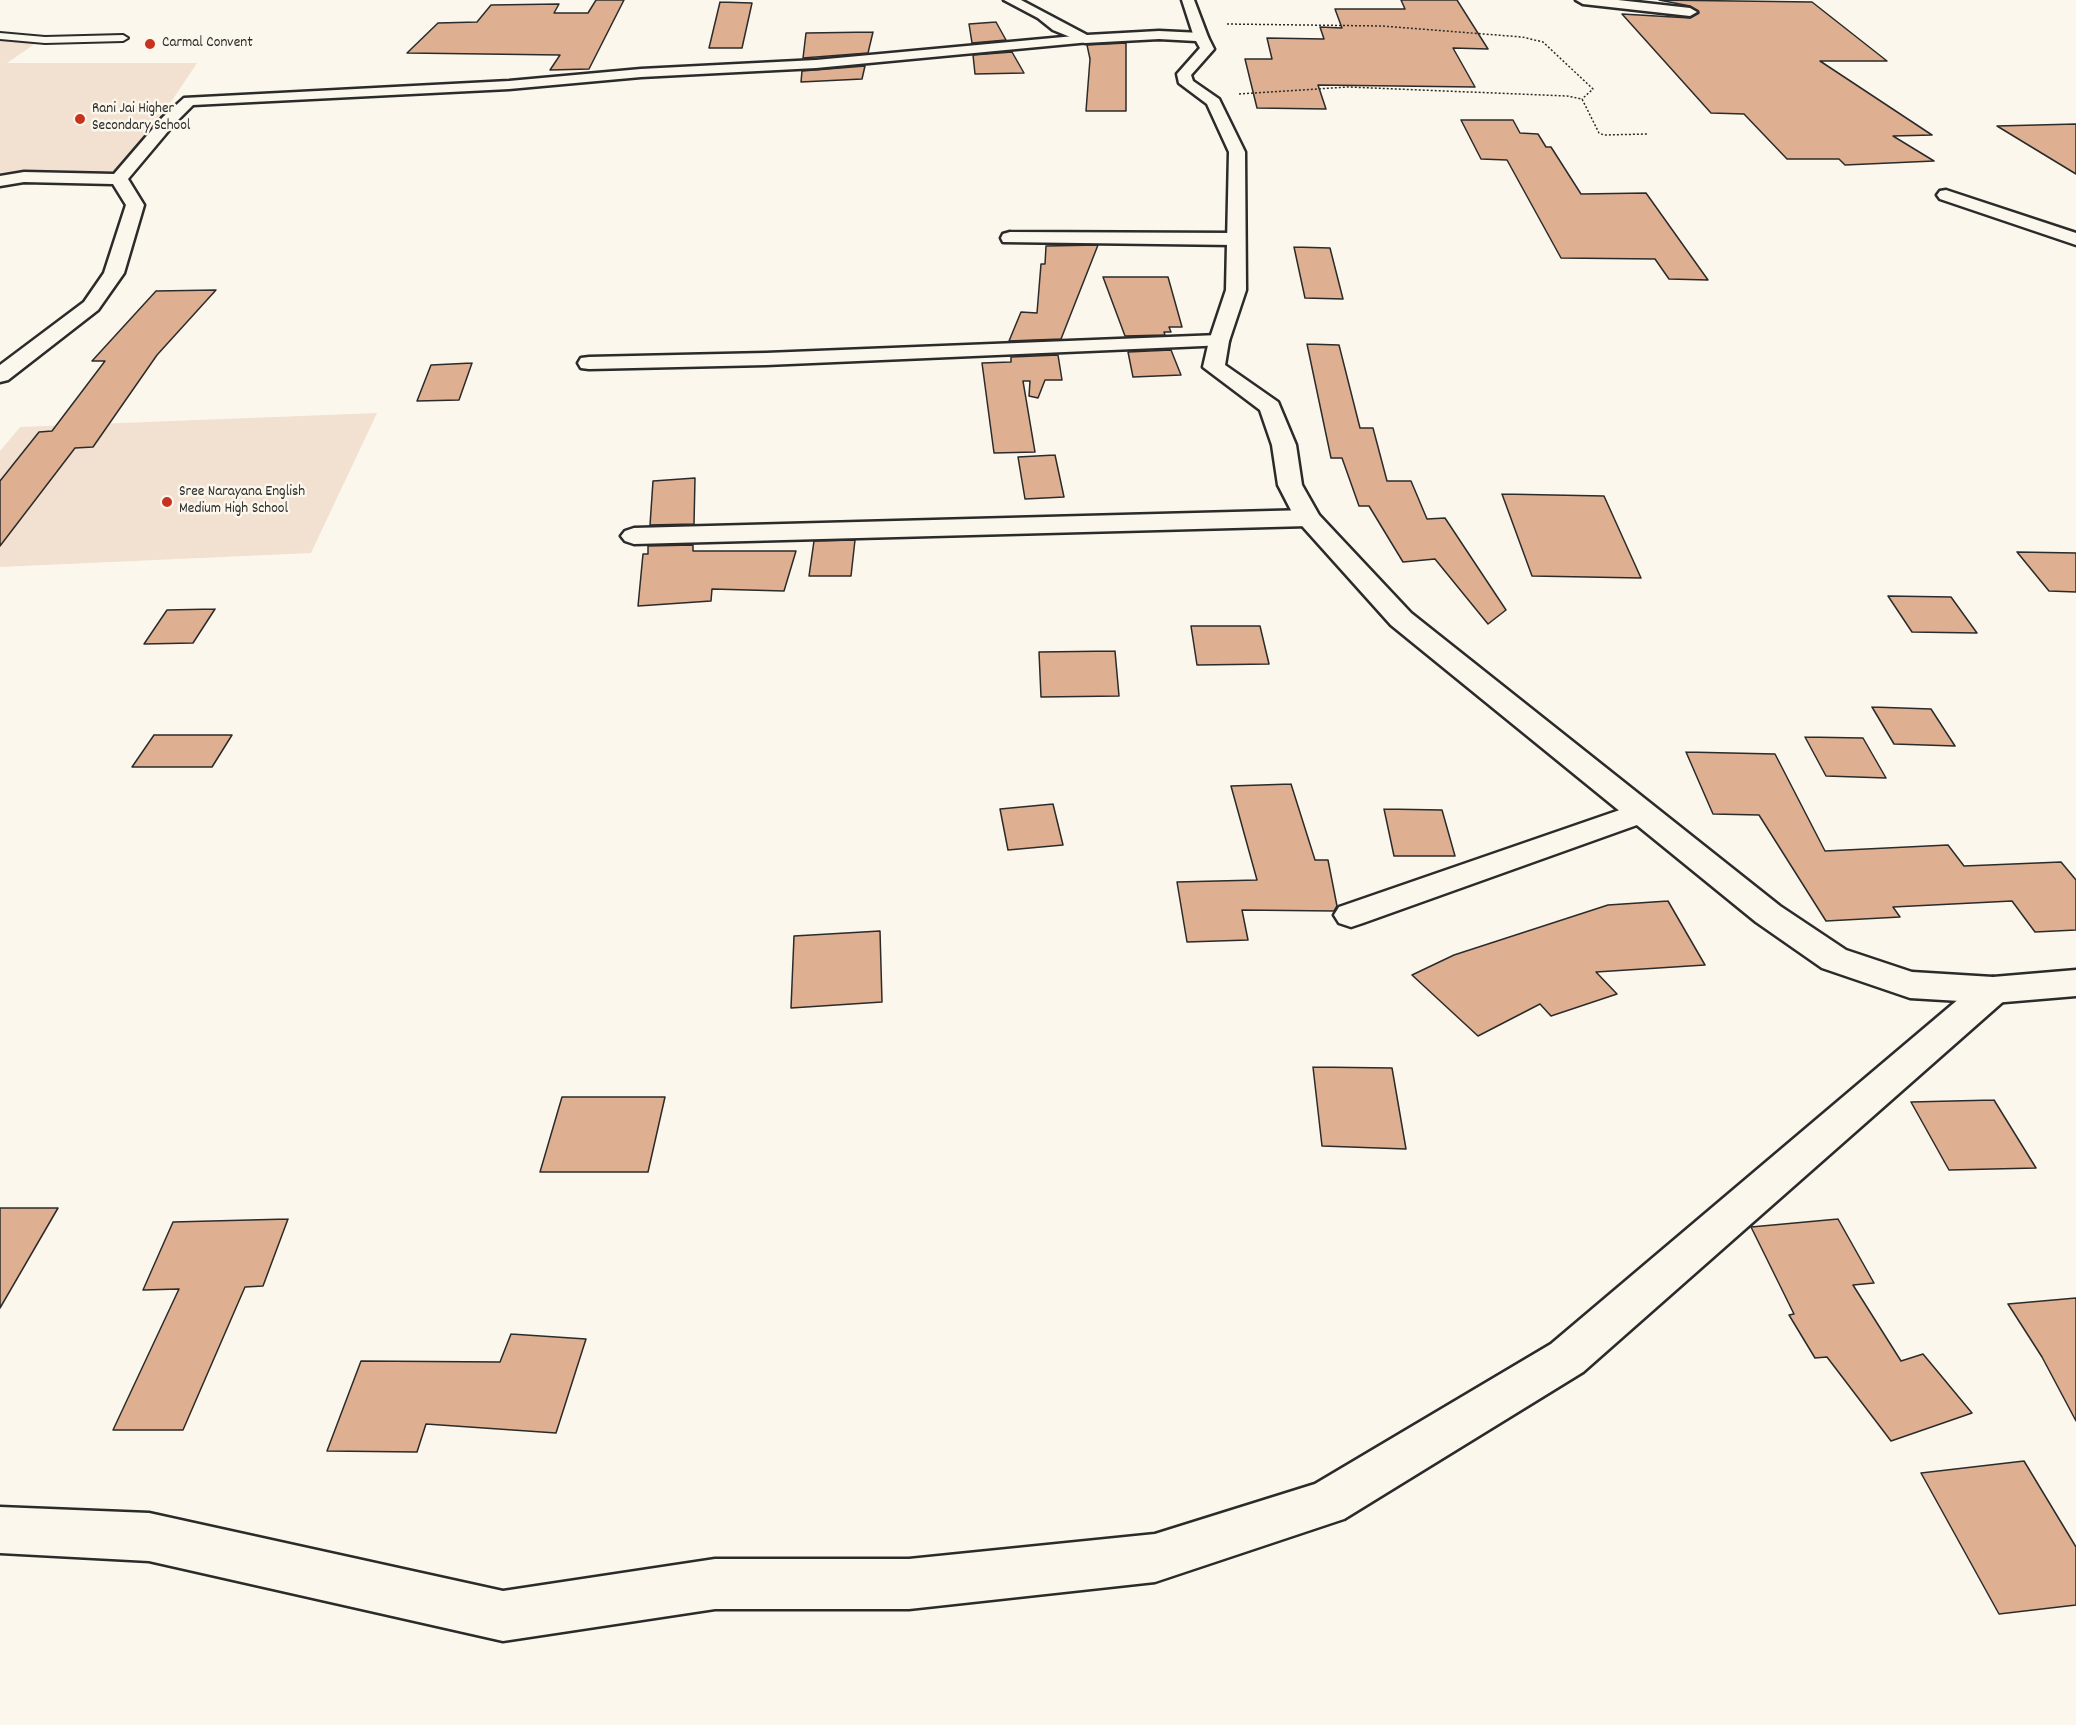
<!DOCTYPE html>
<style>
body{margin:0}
canvas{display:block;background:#fbf7ec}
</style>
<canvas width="2076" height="1725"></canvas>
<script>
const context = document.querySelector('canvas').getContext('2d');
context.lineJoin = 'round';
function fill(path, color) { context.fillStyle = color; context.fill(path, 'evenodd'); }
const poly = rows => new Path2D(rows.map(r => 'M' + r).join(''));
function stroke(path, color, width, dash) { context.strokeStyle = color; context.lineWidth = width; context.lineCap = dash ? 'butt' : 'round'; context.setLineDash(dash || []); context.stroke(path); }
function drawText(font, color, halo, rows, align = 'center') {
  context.font = font + ' Dekko,sans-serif'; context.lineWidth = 5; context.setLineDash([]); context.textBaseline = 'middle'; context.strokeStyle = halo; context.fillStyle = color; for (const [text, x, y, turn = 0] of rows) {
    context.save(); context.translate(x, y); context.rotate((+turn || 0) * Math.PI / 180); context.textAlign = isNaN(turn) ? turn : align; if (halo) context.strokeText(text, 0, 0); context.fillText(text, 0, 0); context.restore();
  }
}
fill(poly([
 [0,39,36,43,7,63,197,63,123,174,17,174,0,177],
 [377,413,311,553,0,567,0,451,20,427]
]), '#f2e1d0');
const building = poly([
 [596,0,624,0,589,69,550,70,560,55,407,53,438,23,477,22,491,5,559,4,554,13,588,13,596,0],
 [1401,0,1457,0,1488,49,1453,48,1475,87,1318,85,1326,109,1257,108,1245,59,1272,59,1267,38,1324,39,1320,27,1342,28,1335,9,1405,9,1401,0],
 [1659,0,1812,2,1887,61,1820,61,1932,135,1893,136,1934,161,1845,165,1839,159,1787,159,1744,114,1711,113,1622,14,1690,18,1699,13,1690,6,1659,0],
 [720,2,752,3,742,48,709,48,720,2],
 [996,22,1006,40,972,43,969,24,996,22],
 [873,32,868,53,803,58,806,33,873,32],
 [1126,43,1126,111,1086,111,1090,59,1087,45,1126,43],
 [1012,52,1024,73,975,74,973,55,1012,52],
 [865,66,862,79,801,82,802,71,865,66],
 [1461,120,1513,120,1520,133,1538,134,1546,147,1551,147,1581,194,1646,193,1708,280,1669,279,1655,259,1561,258,1507,160,1481,159,1461,120],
 [2076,124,2076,174,1997,126,2076,124],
 [1098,245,1061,339,1009,341,1021,312,1037,313,1041,264,1045,264,1046,246,1098,245],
 [1294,247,1330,248,1343,299,1305,298,1294,247],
 [1103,277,1168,277,1182,327,1169,327,1171,332,1164,332,1165,335,1125,336,1103,277],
 [216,290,157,355,93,447,75,448,0,546,0,481,39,432,52,431,105,361,92,361,156,291,216,290],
 [1307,344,1339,345,1360,428,1373,428,1387,481,1411,481,1427,519,1445,518,1506,610,1488,624,1435,559,1403,562,1369,506,1359,506,1342,458,1331,458,1307,344],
 [1171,350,1181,375,1133,377,1128,352,1171,350],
 [1058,355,1062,380,1045,380,1038,398,1029,396,1030,381,1023,381,1035,452,994,453,982,363,1011,362,1011,357,1058,355],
 [472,363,459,400,417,401,431,365,472,363],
 [1055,455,1064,497,1025,499,1018,457,1055,455],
 [695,478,694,524,650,525,653,481,695,478],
 [1502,494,1604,496,1641,578,1532,576,1502,494],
 [855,540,851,576,809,576,814,541,855,540],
 [693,545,693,551,796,551,784,591,712,589,711,601,638,606,643,554,648,554,648,546,693,545],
 [2017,552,2076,553,2076,592,2049,591,2017,552],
 [1888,596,1951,597,1977,633,1912,632,1888,596],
 [215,609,193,643,144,644,167,610,215,609],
 [1191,626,1260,626,1269,664,1197,665,1191,626],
 [1115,651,1119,696,1041,697,1039,652,1115,651],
 [1872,707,1931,709,1955,746,1894,744,1872,707],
 [154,735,232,735,212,767,132,767,154,735],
 [1805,737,1863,738,1886,778,1826,776,1805,737],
 [1686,752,1775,754,1825,851,1948,845,1964,866,2061,862,2076,880,2076,930,2035,932,2012,901,1893,907,1900,917,1826,921,1759,815,1713,814,1686,752],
 [1291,784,1315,860,1328,860,1337,906,1334,911,1242,910,1248,940,1187,942,1177,882,1257,880,1231,786,1291,784],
 [1053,804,1063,845,1008,850,1000,809,1053,804],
 [1384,809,1442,810,1455,856,1394,856,1384,809],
 [1668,901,1705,965,1596,972,1617,994,1551,1016,1540,1004,1478,1036,1412,975,1454,955,1608,905,1668,901],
 [880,931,882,1002,791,1008,794,936,880,931],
 [1313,1067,1392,1068,1406,1149,1322,1146,1313,1067],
 [562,1097,665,1097,648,1172,540,1172,562,1097],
 [1994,1100,2036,1168,1949,1170,1911,1102,1994,1100],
 [0,1208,58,1208,0,1308,0,1208],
 [288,1219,263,1286,245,1287,183,1430,113,1430,179,1289,143,1290,173,1222,288,1219],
 [1838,1219,1874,1283,1853,1285,1901,1361,1923,1354,1972,1413,1891,1441,1827,1357,1815,1358,1789,1315,1794,1314,1751,1227,1838,1219],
 [2076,1298,2076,1421,2042,1357,2008,1304,2076,1298],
 [511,1334,586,1339,556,1433,426,1424,417,1452,327,1451,361,1361,500,1362,511,1334],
 [2024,1461,2076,1547,2076,1605,1999,1614,1921,1473,2024,1461]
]);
fill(building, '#deaf90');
stroke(building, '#2b2b2b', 1.5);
const lane = poly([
 [0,33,45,37,123,35,128,38,123,41,45,43,0,39,0,33]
]);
const street = poly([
 [1182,0,1194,0,1208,37,1206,40,1201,41,1194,37,1182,0],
 [1576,0,1618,0,1690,8,1697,12,1690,16,1583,4,1576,0],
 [1085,35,1090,36,1092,39,1090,42,816,68,641,77,509,89,193,105,175,123,128,179,144,205,124,273,98,310,8,380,0,382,0,365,84,302,104,273,126,205,113,184,24,182,0,186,0,176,24,172,114,174,163,117,184,98,509,81,641,69,816,60,1085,35],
 [1946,190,2076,233,2076,245,1940,199,1937,195,1940,191,1946,190],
 [1010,232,1235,233,1242,235,1244,239,1242,243,1235,245,1003,242,1001,238,1003,234,1010,232],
 [1219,335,1226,337,1229,341,1226,345,766,365,589,369,581,368,578,363,581,358,589,357,766,353,1219,335],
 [1308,510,1317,513,1321,518,1317,523,1308,526,634,544,625,541,621,536,625,531,634,528,1308,510],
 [1640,803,1651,806,1656,813,1651,820,1363,923,1351,927,1339,923,1334,915,1339,907,1640,803],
 [1993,977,2006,981,2011,990,2006,999,1583,1372,1344,1519,1155,1582,909,1609,715,1609,503,1641,149,1561,0,1553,0,1507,149,1513,503,1591,715,1559,909,1559,1155,1534,1315,1484,1551,1344,1980,981,1993,977]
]);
const secondary = poly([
 [1004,0,1021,0,1087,35,1159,31,1201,33,1208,37,1214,49,1191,75,1193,81,1219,99,1245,152,1246,290,1229,341,1225,365,1278,402,1296,445,1302,485,1319,515,1411,613,1780,906,1846,950,1912,972,1993,977,2076,970,2076,996,1993,1003,1910,998,1822,968,1756,922,1391,625,1295,518,1278,485,1272,445,1260,410,1203,367,1209,341,1226,290,1229,152,1207,104,1179,83,1177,74,1200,48,1196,41,1159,39,1085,43,1053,30,1038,18,1004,0]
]);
stroke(lane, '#2b2b2b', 4);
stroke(street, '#2b2b2b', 5);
stroke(secondary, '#2b2b2b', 5);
stroke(poly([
 [1227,24,1382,26,1522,37,1543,42,1593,89,1582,99],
 [1239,94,1348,87,1567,96,1582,99,1599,133,1604,135,1648,134]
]), '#2b2b2b', 1.5, [2, 2]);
fill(lane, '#fbf7ec');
fill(street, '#fbf7ec');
fill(secondary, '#fbf7ec');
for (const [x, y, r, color] of [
 [150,44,6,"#c8321e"],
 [80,119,6,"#c8321e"],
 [167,502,6,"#c8321e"]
]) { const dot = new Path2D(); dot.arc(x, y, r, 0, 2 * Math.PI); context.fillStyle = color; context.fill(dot); stroke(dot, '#fbf7ec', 2); }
drawText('15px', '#2b2b2b', '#fbf7ec', [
 ["Carmal Convent",162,44],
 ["Rani Jai Higher",92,110],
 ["Secondary School",92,127],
 ["Sree Narayana English",179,493],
 ["Medium High School",179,510]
], 'left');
</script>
